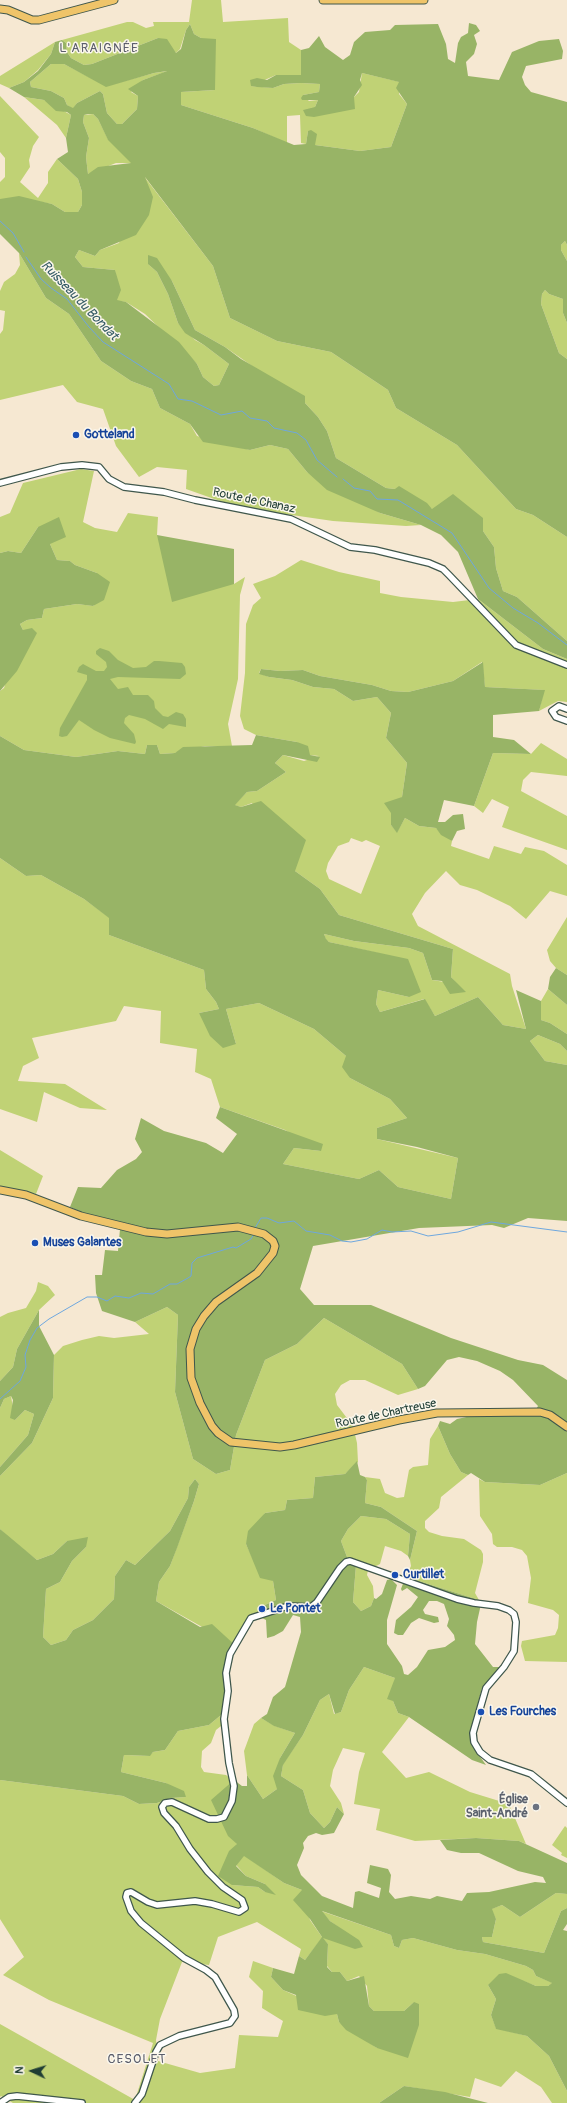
<!DOCTYPE html>
<meta charset="utf-8">
<style>
body{margin:0}
#map{position:relative;width:567px;height:2103px;overflow:hidden;background:#f6e8d2;font-family:Pangolin,sans-serif}
canvas{display:block}
.north{position:absolute;left:12px;top:2051px;width:40px;height:40px;-webkit-text-stroke:3px #fbf7ec;paint-order:stroke;rotate:274deg;font-size:11px;font-weight:700;line-height:16px;text-align:center;color:#1f3d34}
.north::after{content:'';display:block;margin:auto;width:14px;height:18px;background:#1f3d34;clip-path:polygon(50% 0,100% 100%,50% 72%,0 100%)}
</style>
<div id="map">
<canvas width="567" height="2103"></canvas>
<div class="north">N</div>
</div>
<script>
const context = document.querySelector('canvas').getContext('2d');
context.lineJoin = 'round';
function fill(path, color) { context.fillStyle = color; context.fill(path, 'evenodd'); }
const poly = rows => new Path2D(rows.map(r => 'M' + r).join(''));
function stroke(path, color, width, dash) { context.strokeStyle = color; context.lineWidth = width; context.lineCap = dash ? 'butt' : 'round'; context.setLineDash(dash || []); context.stroke(path); }
function drawText(font, color, halo, rows, align = 'center') {
  context.font = font + ' Pangolin,sans-serif'; context.lineWidth = 3; context.setLineDash([]); context.textBaseline = 'middle'; context.strokeStyle = halo; context.fillStyle = color; for (const [text, x, y, turn = 0] of rows) {
    context.save(); context.translate(x, y); context.rotate((+turn || 0) * Math.PI / 180); context.textAlign = isNaN(turn) ? turn : align; if (halo) context.strokeText(text, 0, 0); context.fillText(text, 0, 0); context.restore();
  }
}
fill(poly([
 [192,0,221,0,223,22,288,18,289,42,301,50,301,75,276,75,251,86,273,88,284,84,301,83,320,84,319,92,303,95,309,101,318,100,315,107,303,110,354,97,359,92,362,73,400,82,399,94,407,104,391,147,360,151,315,145,308,131,306,144,301,143,300,115,287,116,287,143,253,128,181,105,181,92,215,90,201,38,194,34,190,24,186,30,180,49,176,53,158,38,92,64,84,65,71,58,67,52,66,43,62,40,127,22,133,22,146,28,154,26,153,22,189,22],
 [55,42,51,54,38,70,24,82,9,88,0,84,0,76],
 [51,64,64,64,106,86,154,73,168,71,143,80,131,92,138,96,137,109,122,124,117,124,107,113,103,94,100,91,77,103,73,109,67,105,64,98,51,91,31,87,30,82],
 [0,96,39,137,33,146,29,160,30,167,20,182,38,198,48,183,48,172,57,159,78,179,82,192,82,205,78,212,65,212,52,204,36,201,0,199,0,182,5,177,5,158,0,152],
 [24,97,44,100,71,115,66,138,57,125],
 [93,114,98,119,108,139,132,163,116,163,88,174,86,157,89,138,83,122,84,115],
 [143,175,213,266,230,318,277,341,331,352,388,390,396,408,457,445,516,509,533,515,567,537,567,641,517,597,503,591,496,568,494,547,483,531,432,509,395,489,386,488,336,458,327,431,318,417,305,403,225,347,195,330,172,281,148,264,157,272,168,294,178,323,195,340,204,345,229,364,219,385,214,386,203,377,197,364,145,314,126,302,117,301,115,270,83,267,75,257,79,250,95,256,100,250,119,243],
 [565,241,567,245,567,261,561,250,561,245],
 [19,253,46,298,69,314,101,361,131,381,152,389,160,408,190,424,197,436,250,450,270,445,288,449,307,472,380,513,421,525,406,526,333,521,237,507,186,489,187,470,157,467,139,477,116,446,103,409,77,402,63,385,0,400,0,334,3,330,5,311,0,310,0,291,4,282,15,274,20,265],
 [545,290,549,294,563,299,563,313,567,323,567,359,559,353,541,304,542,294],
 [81,469,94,471,83,522,95,528,117,532,128,513,158,517,157,535,234,584,245,577,240,595,238,679,228,724,232,746,205,746,175,753,160,754,157,745,147,745,145,754,118,751,76,757,24,750,0,736,0,691,4,688,23,630,20,624,27,620,42,618,44,609,77,604,94,606,97,573,75,565,70,561,57,560,50,544,38,527,21,553,8,551,0,553,0,517,10,513,23,483],
 [301,560,339,572,380,581,380,593,401,597,453,602,478,599,543,649,567,659,567,702,558,701,539,711,544,690,485,687,482,662,453,681,408,692,391,691,372,685,320,676,303,670,280,671,261,669,259,673,269,677,292,680,313,687,334,689,353,701,377,697,391,713,386,738,407,763,402,797,391,813,391,825,397,832,405,818,419,826,436,828,452,841,451,846,489,859,494,846,521,854,525,847,544,851,567,865,567,896,550,891,526,919,510,906,477,890,460,885,446,871,425,893,412,914,418,926,510,974,512,986,526,1029,503,1025,478,997,435,1016,424,999,380,1012,376,1004,378,990,409,997,408,960,329,942,326,940,324,934,354,941,409,948,423,953,432,980,457,984,451,977,453,949,339,915,320,889,295,871,252,803,241,807,234,805,247,792,257,791,286,772,275,763,283,755,304,761,319,756,309,755,297,742,256,735,244,729,240,716,245,673,246,624,253,605,261,598,253,584,275,576],
 [351,838,362,842,366,840,380,846,361,894,329,879,326,871,328,863,338,846,349,842],
 [541,743,567,759,567,776,531,772,523,780,521,791,567,816,567,850,502,827,509,807,492,799,483,813,474,806,493,753,531,754],
 [0,858,26,876,41,875,84,899,110,918,109,935,204,970,206,989,216,1002,219,1009,199,1013,236,1044,226,1009,259,1003,314,1029,346,1056,350,1078,390,1099,407,1118,377,1128,377,1139,458,1158,451,1199,398,1187,379,1170,359,1179,283,1164,294,1148,321,1151,285,1130,220,1107,211,1079,195,1072,197,1049,160,1043,161,1011,124,1006,116,1021,32,1038,39,1058,23,1066,18,1081,65,1084,107,1110,80,1108,44,1092,37,1122,0,1109],
 [567,917,567,975,556,968,550,961,547,950],
 [548,989,567,1005,567,1034,550,1023,541,1020,541,1001],
 [538,1035,560,1044,567,1051,567,1065,545,1061,530,1041],
 [0,1150,43,1176,36,1194,0,1186],
 [38,1282,48,1286,55,1295,39,1310,17,1349,13,1367,0,1381,0,1317,8,1313,26,1308,36,1291],
 [167,1307,178,1315,175,1392,193,1459,216,1474,230,1470,236,1435,265,1360,297,1344,324,1318,402,1364,418,1389,398,1395,365,1380,350,1380,341,1385,335,1394,337,1405,353,1426,357,1443,358,1462,345,1474,315,1477,313,1498,287,1500,285,1510,265,1513,246,1544,252,1557,273,1581,276,1600,265,1605,262,1618,252,1621,236,1646,156,1601,159,1582,170,1566,194,1501,199,1484,195,1479,189,1487,188,1498,170,1531,135,1565,126,1560,115,1576,114,1599,93,1620,73,1630,66,1640,51,1645,43,1637,46,1589,60,1582,72,1561,86,1547,67,1541,53,1554,37,1560,10,1539,0,1529,0,1476,32,1443,53,1398,54,1355,63,1346,82,1340,99,1336,114,1338,149,1334,135,1322],
 [11,1396,15,1420,25,1410,34,1414,28,1435,0,1467,0,1408,4,1399],
 [438,1426,450,1454,461,1472,468,1475,441,1497,439,1508,425,1521,425,1528,429,1532,442,1536,464,1539,481,1550,483,1554,483,1562,475,1593,479,1600,406,1577,411,1566,410,1560,417,1531,381,1507,365,1503,367,1480,365,1477,380,1479,385,1493,397,1498,404,1497,409,1470,413,1467,428,1465,430,1439],
 [567,1473,567,1662,525,1661,521,1646,522,1641,555,1635,558,1628,559,1615,553,1610,528,1603,531,1578,527,1556,522,1550,512,1547,497,1547,493,1544,492,1534,480,1516,479,1479,485,1482,540,1485],
 [361,1516,386,1519,410,1534,408,1556,401,1551,385,1546,380,1564,368,1570,367,1575,373,1586,374,1598,371,1606,361,1611,353,1602,356,1565,347,1557,341,1541,348,1529],
 [364,1667,395,1678,393,1701,398,1713,409,1717,382,1752,406,1778,429,1772,470,1792,509,1804,526,1844,519,1841,476,1838,415,1841,376,1830,380,1809,354,1804,359,1772,365,1753,343,1748,333,1770,330,1786,341,1803,344,1814,337,1807,330,1822,324,1828,310,1813,303,1790,281,1776,283,1764,303,1735,320,1700,329,1694,334,1714,341,1712,349,1690],
 [221,1715,221,1726,216,1730,211,1743,202,1751,201,1767,204,1772,226,1775,231,1779,237,1844,232,1885,258,1887,265,1892,265,1884,246,1876,236,1865,244,1855,284,1883,302,1890,310,1920,322,1937,344,1931,330,1921,321,1911,391,1935,394,1946,399,1948,402,1940,413,1938,457,1950,485,1954,526,1966,533,1970,536,1976,553,1983,548,1986,536,1986,523,1981,488,1985,496,1999,491,2015,496,2028,527,2036,549,2056,567,2091,567,2103,552,2103,541,2087,516,2071,501,2087,475,2078,470,2097,404,2086,379,2103,13,2103,1,2096,0,2097,0,2024,135,2100,153,2043,49,2000,3,1975,24,1957,0,1919,0,1780,123,1796,139,1804,157,1803,171,1798,186,1797,166,1783,121,1772,124,1755,149,1756,153,1752,165,1750,178,1731,209,1725],
 [257,1922,301,1949,299,1956,305,1960,322,1938,328,1944,327,1966,332,1972,340,1972,347,1981,359,1976,367,1986,369,2006,374,2011,404,2011,414,2002,377,2048,339,2022,337,2014,283,1990,271,1977,273,1968,253,1961,249,1977,263,1991,262,2008,283,2021,278,2037,239,2035,235,2068,200,2073,158,2061,156,2040,160,2019,182,1962,209,1965,218,1937],
 [261,1718,275,1726,295,1733,280,1758,277,1789,263,1799,247,1775,244,1751,254,1724],
 [565,1826,567,1828,567,1858,561,1855,562,1853,552,1845],
 [556,1893,567,1894,567,1908,561,1911,544,1953,483,1942,482,1937,492,1937,496,1919,491,1909,502,1905,520,1917]
]), '#c0d275');
fill(poly([
 [469,23,476,25,480,31,474,35,477,44,474,54,466,62,468,76,499,80,512,52,539,41,559,39,563,51,562,59,526,66,522,77,525,85,531,92,567,102,567,245,565,241,561,245,561,250,567,261,567,323,563,313,563,299,549,294,545,290,542,294,541,304,559,353,567,359,567,537,533,515,516,509,457,445,396,408,388,390,331,352,277,341,230,318,213,266,145,177,153,197,149,215,136,235,100,250,95,256,79,250,75,257,83,267,115,270,121,290,117,300,126,302,179,342,197,364,203,377,214,386,219,385,229,364,204,345,185,333,178,323,168,294,157,272,148,264,148,255,157,258,172,281,195,330,225,347,241,359,305,396,305,403,318,417,327,431,336,458,386,488,395,489,399,486,427,503,432,509,453,494,483,518,483,531,494,547,496,568,503,591,517,597,567,641,567,659,543,649,478,599,458,552,441,535,421,525,380,513,327,490,307,472,288,449,270,445,250,450,203,442,190,424,160,408,152,389,131,381,101,361,69,314,46,298,19,253,0,234,0,199,19,196,52,204,65,212,78,212,82,205,82,192,78,179,57,159,68,152,66,138,71,115,67,112,56,111,44,100,24,97,9,88,24,82,38,71,51,54,55,42,62,40,66,43,67,52,71,58,84,65,92,64,158,38,167,39,176,53,181,49,186,30,190,24,194,34,201,38,216,39,215,90,181,92,181,105,253,128,294,145,306,144,308,131,311,130,317,134,315,145,360,151,391,147,407,104,396,88,399,82,362,73,360,80,362,85,354,97,355,109,314,117,306,116,303,110,315,107,318,100,302,100,301,98,303,95,319,92,320,84,301,83,284,84,273,88,257,87,251,86,250,80,257,78,267,80,276,75,301,75,301,50,309,48,319,36,325,47,343,60,350,55,354,42,365,32,390,30,395,25,438,24,446,44,448,59,455,63,458,43,461,37,468,33],
 [51,64,64,64,106,87,154,73,167,71,143,80,128,89,138,96,137,109,122,124,117,124,107,113,103,94,100,91,77,103,73,108,67,105,64,98,51,91,31,87,30,82],
 [88,114,93,114,98,119,108,140,131,163,98,167,88,174,86,157,89,138,83,122,84,115],
 [59,517,66,537,50,544,57,560,70,561,75,565,97,573,110,582,104,600,93,606,77,604,44,609,42,618,27,620,20,624,23,630,32,628,37,633,17,671,0,691,0,553,8,551,21,553,38,527],
 [157,535,234,549,234,584,172,602],
 [100,648,109,651,118,660,133,668,146,667,154,661,159,661,182,663,185,667,186,674,180,679,118,677,110,679,118,689,128,687,133,695,148,695,154,701,155,708,163,716,168,717,176,712,183,714,186,719,186,727,169,724,163,729,145,719,129,715,125,718,124,723,134,734,136,742,135,744,110,738,94,730,79,720,67,736,62,737,59,736,60,728,87,680,87,675,77,672,79,667,83,664,96,671,104,671,107,667,106,662,96,654,96,651],
 [483,662,485,687,545,690,539,711,493,715,493,737,514,740,531,754,493,753,474,806,444,800,438,822,445,822,453,815,463,814,465,829,457,831,452,841,441,835,436,828,419,826,405,818,397,833,391,825,391,813,384,803,402,797,407,763,386,738,391,713,377,697,353,701,334,689,313,687,292,680,269,677,259,674,261,669,280,671,303,670,320,676,372,685,391,691,408,692,453,681],
 [256,735,297,742,308,746,310,755,320,757,317,762,283,755,275,763,286,772,257,791,247,792,235,805,241,807,261,801,306,840,295,871,320,889,339,915,453,949,451,977,466,992,450,994,442,981,432,980,423,953,409,948,354,941,324,934,326,939,329,942,408,959,421,992,409,997,378,990,376,1004,380,1012,425,999,435,1016,478,997,503,1025,526,1029,516,990,541,1001,541,1020,550,1023,567,1034,567,1051,560,1044,538,1035,530,1041,545,1061,567,1065,567,1221,528,1218,504,1228,492,1225,419,1228,313,1246,300,1289,314,1305,371,1305,451,1338,518,1360,543,1365,567,1380,567,1473,540,1485,485,1482,471,1473,468,1475,461,1472,450,1454,438,1426,440,1421,450,1424,457,1419,476,1415,533,1415,538,1406,513,1380,500,1371,477,1361,459,1357,447,1360,425,1386,418,1389,402,1364,324,1318,297,1344,265,1360,236,1435,230,1470,216,1474,193,1459,175,1392,178,1315,167,1307,135,1322,102,1311,96,1293,95,1275,102,1275,105,1250,118,1251,120,1229,70,1207,78,1187,101,1188,117,1170,136,1159,142,1152,135,1139,141,1118,164,1131,206,1143,223,1153,237,1134,216,1118,220,1107,323,1144,321,1151,294,1148,283,1164,359,1179,379,1170,398,1187,451,1199,458,1158,417,1147,377,1139,377,1128,407,1118,390,1099,350,1078,342,1067,346,1056,314,1029,259,1003,226,1009,236,1044,223,1048,210,1036,199,1013,219,1009,216,1002,206,989,204,970,109,935,109,918,84,899,41,875,26,876,0,858,0,736,24,750,76,757,118,751,145,754,147,745,157,745,160,754,175,753,183,747,252,745],
 [556,968,567,975,567,1005,548,989,550,977],
 [39,1310,39,1326,54,1355,53,1398,32,1443,0,1476,0,1467,28,1435,34,1414,25,1410,15,1420,10,1418,13,1400,11,1396,4,1399,0,1408,0,1381,13,1367,17,1349],
 [357,1461,360,1475,365,1477,367,1480,365,1503,381,1507,417,1531,410,1560,408,1556,410,1534,386,1519,361,1516,348,1529,341,1541,347,1557,356,1565,353,1602,361,1611,371,1606,374,1598,376,1599,382,1594,387,1580,391,1579,397,1585,387,1620,387,1644,402,1666,404,1674,408,1675,417,1667,428,1650,445,1647,455,1640,454,1635,447,1626,449,1619,444,1604,437,1601,429,1601,423,1610,425,1614,438,1617,439,1622,434,1623,419,1618,411,1623,403,1635,398,1635,394,1633,396,1620,411,1607,418,1597,407,1588,402,1591,401,1589,408,1570,406,1577,479,1600,481,1604,477,1622,475,1644,493,1667,500,1667,482,1688,470,1734,476,1751,486,1765,472,1760,409,1717,398,1713,393,1701,387,1699,395,1678,364,1667,349,1690,341,1712,335,1714,329,1694,320,1700,303,1735,283,1765,281,1776,303,1790,310,1813,324,1828,330,1822,337,1807,344,1814,334,1833,322,1835,316,1833,308,1836,303,1843,304,1848,297,1865,301,1875,322,1896,353,1908,355,1892,359,1891,379,1898,381,1888,367,1883,370,1865,388,1869,391,1875,389,1892,395,1899,411,1896,430,1899,437,1896,462,1901,467,1893,489,1892,535,1882,546,1883,543,1877,518,1871,479,1853,461,1853,447,1850,440,1840,476,1838,519,1841,567,1863,567,1894,556,1893,520,1917,502,1905,492,1909,496,1919,492,1937,482,1937,483,1942,544,1953,561,1911,567,1908,567,1924,563,1930,567,1931,567,2091,549,2056,527,2036,496,2029,491,2015,496,1999,488,1985,499,1974,506,1973,536,1986,548,1986,552,1983,536,1976,533,1970,526,1966,485,1954,457,1950,413,1938,402,1940,399,1948,394,1946,391,1935,322,1911,330,1921,359,1940,363,1947,355,1949,323,1938,328,1944,327,1967,332,1972,340,1972,347,1981,364,1976,369,2006,374,2011,404,2011,414,2002,419,2004,419,2025,408,2058,377,2048,346,2030,339,2022,337,2014,325,2016,298,2010,296,1995,283,1990,271,1977,273,1968,294,1974,299,1956,305,1960,322,1937,310,1919,293,1900,302,1890,284,1883,244,1856,236,1866,246,1876,265,1884,276,1895,265,1892,258,1887,232,1885,218,1876,229,1851,237,1844,228,1836,211,1800,234,1780,242,1786,247,1786,247,1775,263,1799,277,1789,273,1776,280,1758,295,1733,274,1726,261,1718,267,1714,273,1697,285,1687,301,1632,300,1617,293,1615,283,1631,274,1636,267,1638,266,1620,262,1618,265,1605,276,1600,273,1581,260,1578,246,1544,248,1531,265,1513,285,1510,287,1500,313,1498,315,1477,345,1474],
 [195,1479,199,1484,194,1501,177,1548,170,1566,159,1582,156,1601,200,1627,212,1624,236,1646,228,1669,229,1698,221,1715,209,1725,178,1731,165,1750,153,1752,150,1756,124,1755,121,1772,166,1783,184,1791,186,1797,171,1798,157,1803,139,1804,123,1796,0,1780,0,1529,37,1560,53,1554,67,1541,88,1537,86,1547,72,1561,60,1582,46,1589,43,1637,51,1645,66,1640,73,1630,93,1620,114,1599,115,1576,126,1560,135,1565,170,1531,188,1498,189,1487],
 [404,2086,445,2092,488,2103,379,2103]
]), '#98b466');
stroke(poly([
 [0,221,13,233,24,252],
 [26,257,41,279,51,288,67,299,89,327,103,342,169,384,178,399,192,401,221,415,242,411,250,418,267,421,274,428,297,433,306,440,317,460,337,477],
 [343,479,354,488,370,491,377,499,398,500,452,533,489,588,513,608,538,623,567,645],
 [255,1228,261,1218,267,1218,279,1223,294,1221,306,1231,330,1235,342,1241,351,1242,367,1239,382,1230,392,1232,411,1231,428,1236,458,1232,491,1222,567,1232],
 [0,1399,20,1381,26,1367,25,1355,30,1340,37,1328,49,1319,87,1297,97,1297,107,1301,115,1296,129,1298,141,1293,153,1294,170,1284,177,1284,188,1278,191,1276,192,1263,197,1258,233,1247,236,1248,251,1239,254,1234]
]), '#6ea7de', 1);
const minor = poly([
 [0,483,61,467,82,465,99,467,109,479,124,487,164,492,195,500,291,519,350,547,375,550,429,563,443,569,449,575,516,645,567,665],
 [567,709,559,706,552,711,556,717,567,721],
 [0,2103,9,2097,17,2096,82,2103],
 [135,2103,142,2094,156,2052,160,2045,179,2036,230,2023,235,2016,234,2010,215,1977,206,1970,184,1958,141,1923,131,1911,126,1897,127,1893,131,1892,148,1902,157,1905,195,1901,212,1904,239,1912,245,1908,242,1900,223,1887,208,1872,190,1849,176,1826,164,1813,162,1807,165,1803,172,1802,209,1819,217,1819,224,1817,232,1801,234,1786,229,1763,224,1719,228,1691,226,1673,230,1654,251,1618,288,1606,311,1607,317,1602,340,1568,346,1562,350,1561,457,1599,474,1603,498,1606,509,1610,514,1614,516,1622,514,1651,504,1667,486,1688,473,1733,474,1742,480,1752,490,1760,531,1774,567,1803]
]);
const major = poly([
 [323,0,424,0],
 [0,9,8,10,32,20,39,20,114,0],
 [0,1190,26,1195,81,1216,146,1232,167,1234,238,1227,264,1234,273,1241,275,1246,273,1253,257,1273,216,1302,204,1316,196,1329,190,1349,191,1378,200,1403,212,1426,218,1433,231,1442,280,1447,294,1445,399,1420,437,1413,540,1412,550,1415,567,1427]
]);
stroke(minor, '#3f574c', 8);
stroke(major, '#3f574c', 9);
stroke(minor, '#fff', 5.5);
stroke(major, '#efc469', 7);
for (const [x, y, r, color] of [
 [76,435,4,"#1a4fb4"],
 [35,1243,4,"#1a4fb4"],
 [395,1575,4,"#1a4fb4"],
 [262,1609,4,"#1a4fb4"],
 [481,1712,4,"#1a4fb4"],
 [536,1807,4,"#6b7280"]
]) { const dot = new Path2D(); dot.arc(x, y, r, 0, 2 * Math.PI); context.fillStyle = color; context.fill(dot); stroke(dot, '#fbf7ec', 1.5); }
drawText('bold 12px', '#164399', '#fbf7ec', [
 ["Gotteland",84,435],
 ["Muses Galantes",43,1243],
 ["Curtillet",403,1575],
 ["Le Pontet",270,1609],
 ["Les Fourches",489,1712]
], 'left');
drawText('12px', '#1f3d34', '#fbf7ec', [
 ["Route de Chanaz",254,501,12],
 ["Route de Chartreuse",386,1414,-12]
]);
drawText('bold 12px', '#5b616d', '#fbf7ec', [
 ["Église",528,1800],
 ["Saint-André",528,1814]
], 'right');
context.letterSpacing = '1px';
drawText('13px', '#5a5d6b', '#fbf7ec', [
 ["L'ARAIGNÉE",99,49],
 ["CESOLET",137,2060]
]);
context.letterSpacing = '0px';
drawText('italic 13px', '#375d67', '#fbf7ec', [
 ["Ruisseau du Bondat",79,301,46]
]);
</script>
